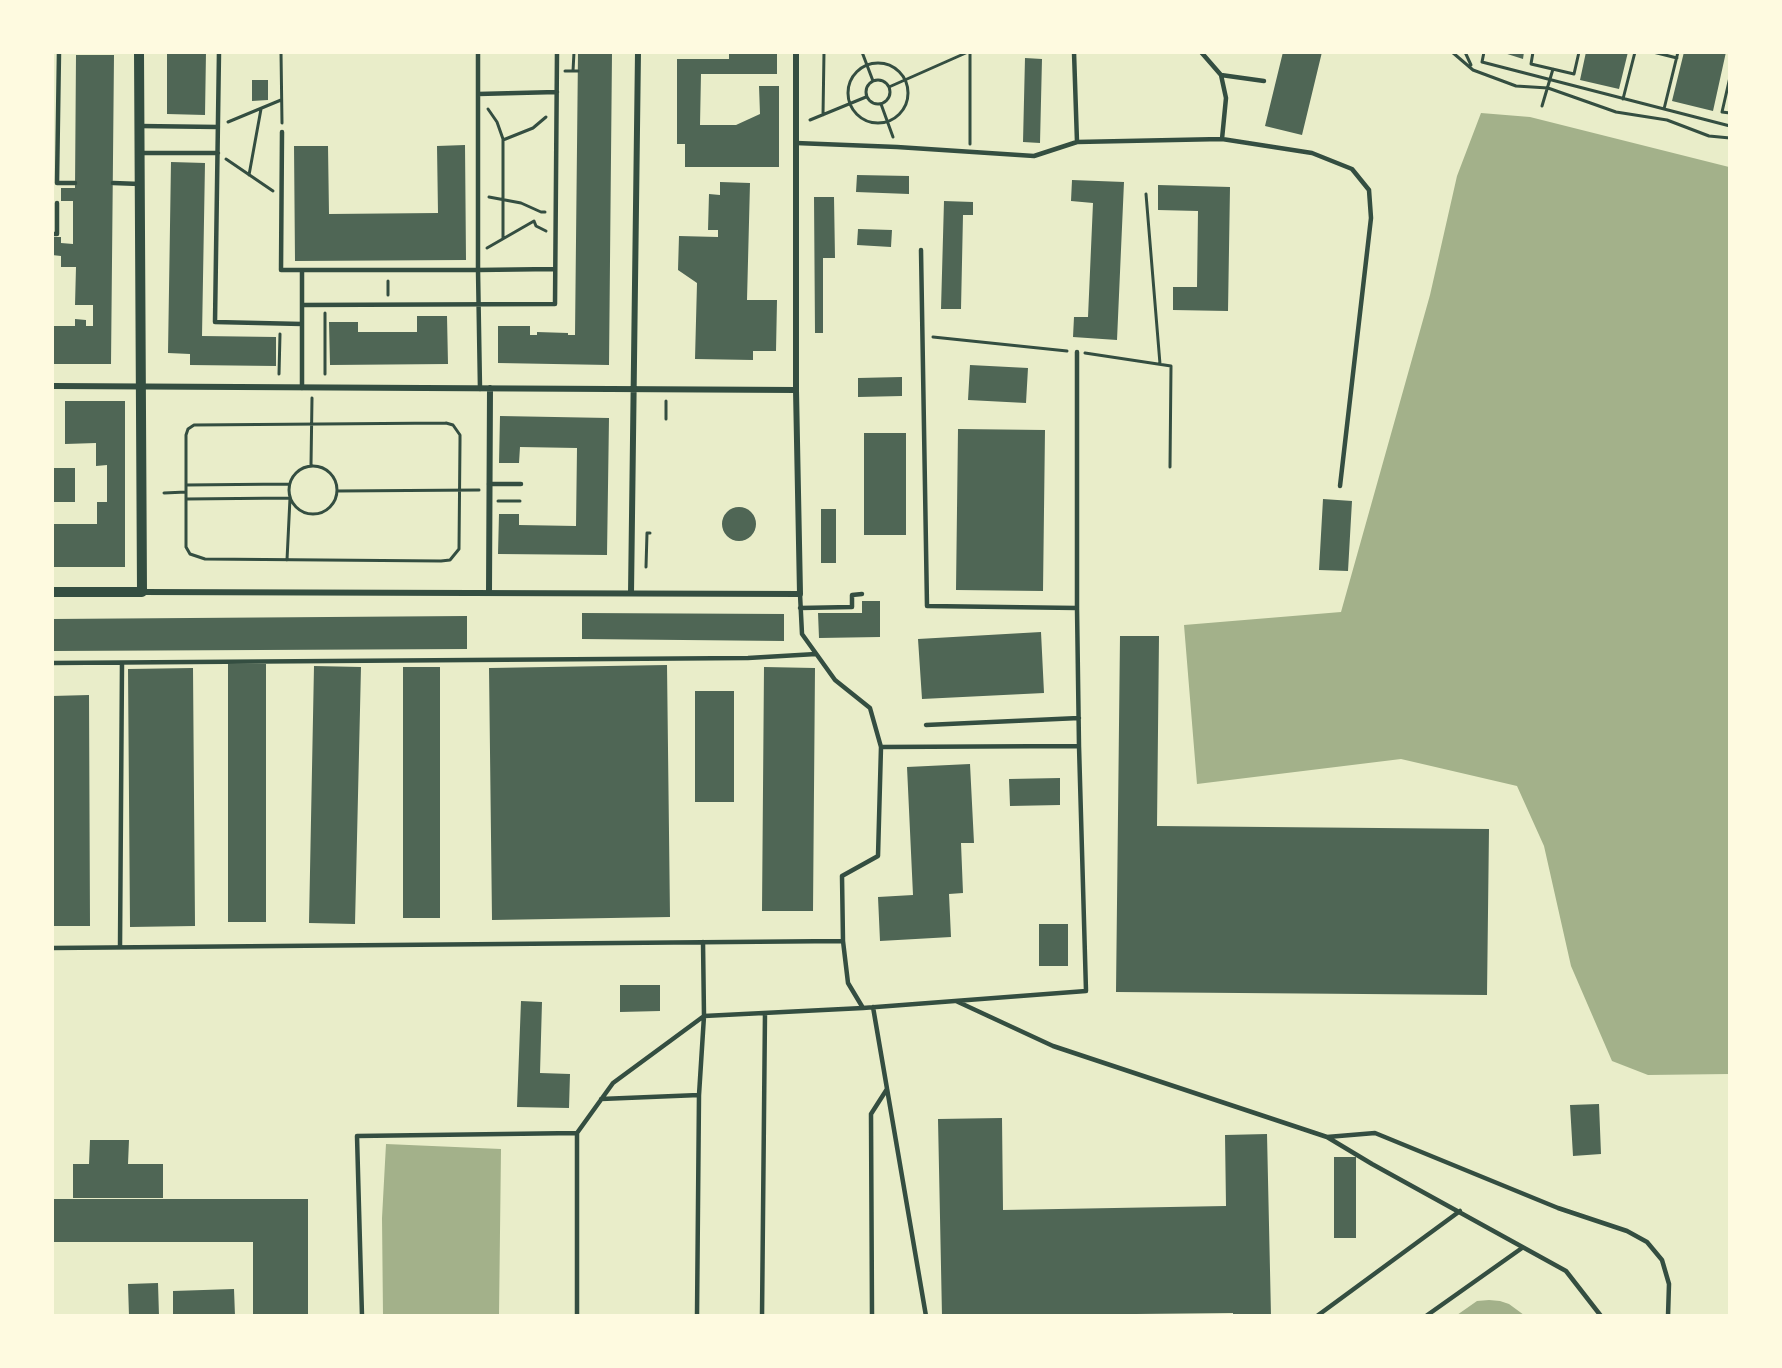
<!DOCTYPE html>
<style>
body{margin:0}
#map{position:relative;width:1782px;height:1368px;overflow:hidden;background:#e9edc9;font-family:"Source Sans 3",sans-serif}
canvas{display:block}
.frame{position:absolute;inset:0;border:54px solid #fefae0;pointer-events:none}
</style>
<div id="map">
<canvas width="1782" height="1368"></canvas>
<div class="frame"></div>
</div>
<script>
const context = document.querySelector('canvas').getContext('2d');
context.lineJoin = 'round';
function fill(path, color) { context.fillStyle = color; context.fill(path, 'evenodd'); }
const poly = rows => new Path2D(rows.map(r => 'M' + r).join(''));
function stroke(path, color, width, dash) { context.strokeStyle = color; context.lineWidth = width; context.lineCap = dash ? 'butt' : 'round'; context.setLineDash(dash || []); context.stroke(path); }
fill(poly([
 [1481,113,1530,117,1729,167,1729,1074,1648,1075,1612,1061,1571,966,1544,846,1517,786,1401,759,1197,784,1184,625,1341,612,1430,295,1457,176],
 [386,1144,501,1149,499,1315,383,1315,382,1218],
 [1489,1300,1500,1301,1509,1304,1524,1315,1457,1315,1477,1301]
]), '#a3b18a');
fill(poly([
 [167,52,206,52,205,115,167,114],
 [729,52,777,52,777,74,701,74,700,125,736,125,760,114,759,86,779,86,779,167,685,167,685,144,677,144,677,59,729,59],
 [1283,52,1322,52,1302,135,1265,126],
 [1501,52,1524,52,1523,59],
 [1586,52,1628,52,1619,89,1580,80],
 [1684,52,1726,52,1713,111,1672,101],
 [578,53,612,53,609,365,498,363,498,326,530,326,530,335,537,335,537,332,568,333,568,335,575,335],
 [76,55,114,55,111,364,52,364,52,326,75,326,75,319,86,320,86,326,93,326,93,305,75,305,76,267,61,267,61,256,52,255,52,237,61,237,61,243,73,244,73,201,61,201,61,188,75,188],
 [1025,58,1042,59,1040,143,1023,142],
 [252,80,268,80,268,100,252,101],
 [465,145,466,260,295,261,294,146,328,146,329,214,438,213,437,146],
 [171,162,205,163,202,336,276,337,276,366,190,365,190,354,168,353],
 [857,175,909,176,909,194,856,192],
 [1072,180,1124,182,1117,340,1073,337,1074,317,1088,317,1093,203,1071,201],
 [720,182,750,183,747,300,777,300,776,351,753,351,753,360,695,359,697,283,678,270,679,236,718,237,718,230,708,230,709,194,720,195],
 [1158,185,1230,187,1228,311,1173,310,1173,287,1197,287,1198,211,1158,210],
 [814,197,834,197,835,258,823,258,823,333,815,333],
 [944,201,973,202,973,215,963,215,961,309,941,309],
 [858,229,892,230,891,247,857,245],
 [417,316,447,316,448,364,330,365,329,322,358,322,358,332,417,332],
 [970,365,1028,368,1026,403,968,400],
 [902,377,902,396,858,397,858,378],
 [65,401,125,401,125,567,52,567,52,524,97,524,97,502,107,502,107,465,96,466,96,443,65,444],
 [500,416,609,418,607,555,498,554,499,514,519,514,519,525,576,526,577,448,520,447,519,463,499,463],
 [958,429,1045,430,1043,591,956,590],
 [864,433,906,433,906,535,864,535],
 [52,468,75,468,75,502,52,502],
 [1323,499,1352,501,1348,571,1319,570],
 '722 524a17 17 0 1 1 34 0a17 17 0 1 1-34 0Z',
 [821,509,836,509,836,563,821,563],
 [862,601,880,601,880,637,819,638,818,613,862,613],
 [582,613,784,614,784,641,582,639],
 [467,616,467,649,52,651,52,619],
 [1041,632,1044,693,922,699,918,639],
 [1120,636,1159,636,1157,826,1489,829,1487,995,1116,992],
 [228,664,266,664,266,922,228,922],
 [667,665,670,917,492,920,489,668],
 [314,666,361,667,355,924,309,923],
 [403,667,440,667,440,918,403,918],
 [764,667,815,668,813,911,762,911],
 [193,668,195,926,130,927,128,669],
 [695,691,734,691,734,802,695,802],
 [89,695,90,926,52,926,52,696],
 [970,764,974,843,961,843,963,893,949,894,951,937,880,941,878,897,913,895,907,767],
 [1060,778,1060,805,1010,806,1009,779],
 [1039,924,1068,924,1068,966,1039,966],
 [620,985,660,985,660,1011,620,1012],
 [521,1001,542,1002,540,1073,570,1074,569,1108,517,1107],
 [1599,1104,1601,1154,1573,1156,1570,1105],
 [1002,1118,1003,1210,1226,1206,1225,1135,1267,1134,1271,1316,1233,1316,1233,1313,942,1316,938,1119],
 [90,1140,129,1140,128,1164,163,1164,163,1198,73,1198,73,1164,89,1164],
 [1334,1157,1356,1157,1356,1238,1334,1238],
 [52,1199,308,1199,308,1316,253,1316,253,1242,52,1242],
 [158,1283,159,1316,129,1316,128,1284],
 [234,1289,235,1316,173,1316,173,1291]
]), '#4f6655');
stroke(poly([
 [281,52,282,123],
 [862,52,873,81],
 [970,52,970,144],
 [1452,52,1473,70,1516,86,1548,88,1616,112,1667,120,1709,136,1730,138],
 [1465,52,1471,65],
 [1484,52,1482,62,1730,126],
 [1533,52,1531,64,1574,74,1579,52],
 [1653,52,1677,58],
 '848 93a30 30 0 1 1 60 0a30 30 0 1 1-60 0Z',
 [565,71,578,71],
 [573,71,574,52],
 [1730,77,1722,112,1730,113],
 '866 92a12 12 0 1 1 24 0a12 12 0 1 1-24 0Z',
 [889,87,968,52],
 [1623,99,1635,52],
 [881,104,893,137],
 [1542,106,1553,69],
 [488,109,497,122,503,139,503,238],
 [1664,109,1678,52],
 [823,115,824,52],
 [810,120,866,97],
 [228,122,281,100],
 [503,140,533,128,546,117],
 [226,159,273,191],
 [249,175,261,109],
 [1146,194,1160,364],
 [489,197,521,203,541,212,545,212],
 [487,248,534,221,536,226,546,231],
 [388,295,388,281],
 [325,313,325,374],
 [933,337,1067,351],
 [1085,353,1171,366,1170,467],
 [279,374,280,334],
 [666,401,666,419],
 [446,423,453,425,460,435,460,441,459,549,450,560,441,561,205,559,190,554,186,547,186,435,188,429,194,425,446,423],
 [311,465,312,398],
 '289 490a24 24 0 1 1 48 0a24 24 0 1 1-48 0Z',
 [186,485,289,484],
 [337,491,479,490],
 [164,493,186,492],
 [186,499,290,498,287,560],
 [498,501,520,501],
 [646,567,647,533,650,533]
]), '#344e41', 3);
stroke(poly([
 [59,52,57,183,75,183],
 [219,52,215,322,302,324],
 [1074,52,1077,142],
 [1201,52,1221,75,1226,98,1222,139],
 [1221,75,1264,81],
 [478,94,557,92],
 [140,126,218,127],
 [282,132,281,270,478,270,478,52],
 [796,143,897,147,1034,156,1077,142,1222,139,1312,153,1352,169,1369,190,1371,218,1340,486],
 [140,153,218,153],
 [113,183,140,184],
 [52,234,57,234,57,203],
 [302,305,555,304,557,52],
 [302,388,302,270],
 [480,389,478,270,554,269],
 [489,484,521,484],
 [800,608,852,607,852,595,862,594],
 [1077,608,1077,352],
 [52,663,748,658,816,654],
 [926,725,1079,718],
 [881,747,1079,746,1077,608,927,606,921,250],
 [843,941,848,983,863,1008,1086,991,1079,746],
 [120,947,122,663],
 [52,948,843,941,842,876,878,856,881,747,870,708,835,680,802,634,800,594],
 [956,1001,1053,1046,1327,1137,1375,1133,1558,1208,1627,1231,1647,1242,1662,1260,1669,1284,1668,1316],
 [873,1007,926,1316],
 [601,1099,699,1095,704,1016,863,1008],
 [577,1133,577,1316],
 [1327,1137,1372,1164,1566,1271,1601,1316],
 [362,1316,357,1136,577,1133,613,1083,704,1016,703,942],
 [697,1316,699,1095],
 [762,1316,765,1013],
 [872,1316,871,1114,887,1089],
 [1317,1316,1460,1211],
 [1426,1316,1522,1248]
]), '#344e41', 4.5);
stroke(poly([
 [52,386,796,390],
 [142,592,800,594,796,390,796,52],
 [489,593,490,388],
 [631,593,638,52]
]), '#344e41', 6);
stroke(poly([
 [52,592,142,592,139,52]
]), '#344e41', 10);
</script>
